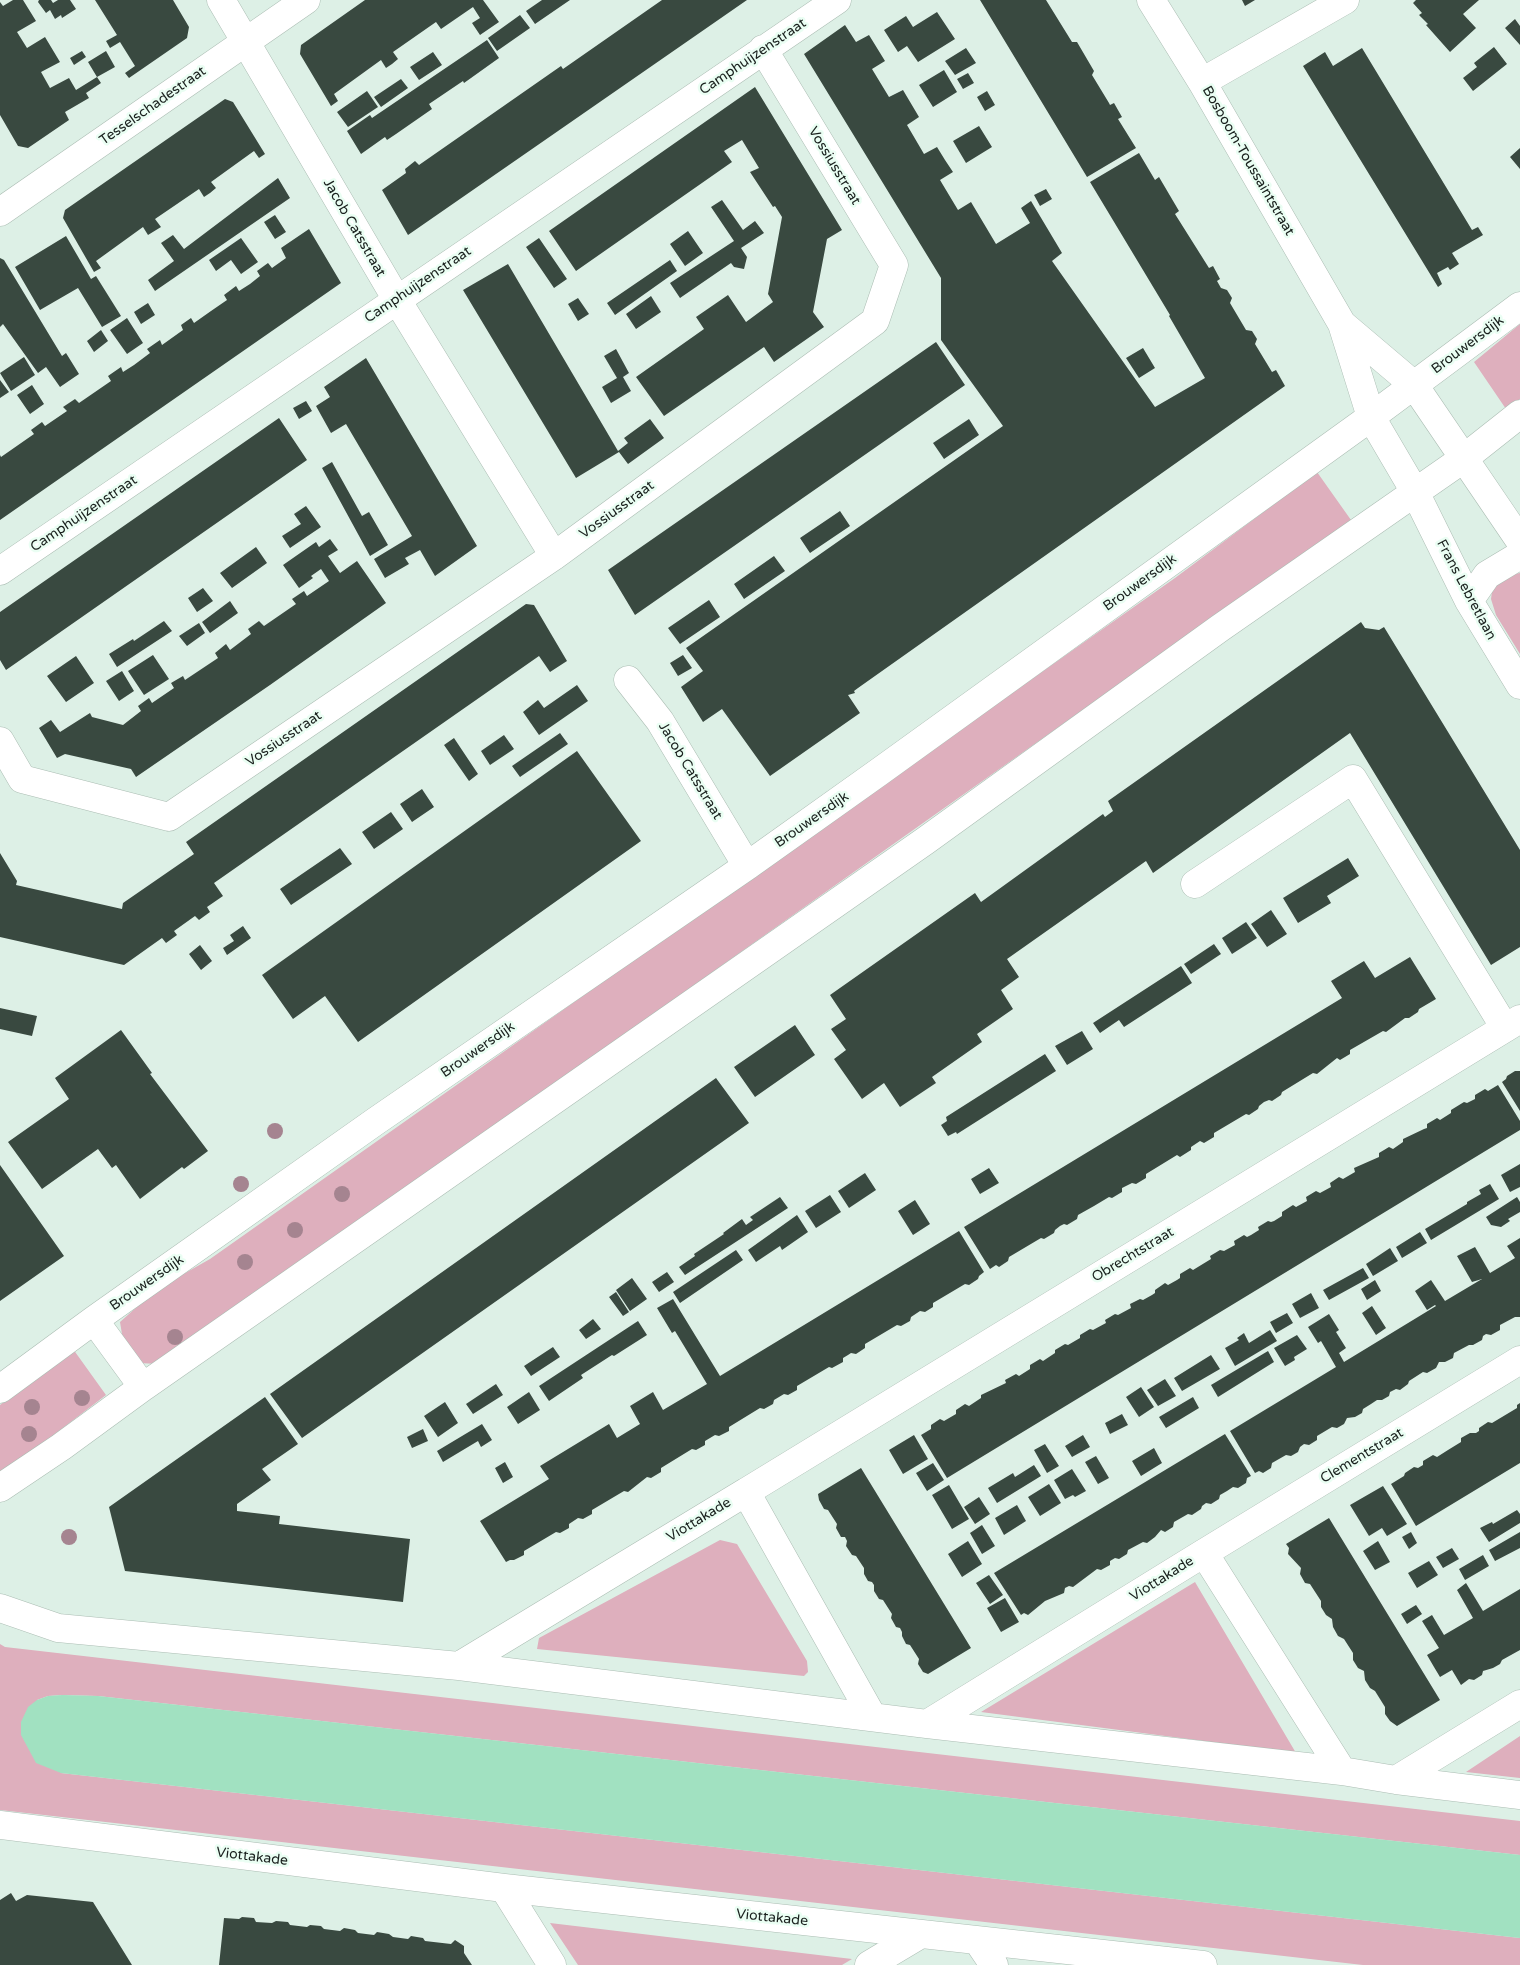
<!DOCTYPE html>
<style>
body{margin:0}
canvas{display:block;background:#ddf0e6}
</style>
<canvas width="1520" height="1965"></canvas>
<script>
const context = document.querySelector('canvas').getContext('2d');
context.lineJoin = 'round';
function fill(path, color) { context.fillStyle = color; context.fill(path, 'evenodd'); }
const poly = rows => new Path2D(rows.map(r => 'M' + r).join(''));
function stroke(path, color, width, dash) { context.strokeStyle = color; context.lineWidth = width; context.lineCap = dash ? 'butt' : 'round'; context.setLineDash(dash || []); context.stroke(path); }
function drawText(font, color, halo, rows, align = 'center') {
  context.font = font + ' "Varela Round",sans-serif'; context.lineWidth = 5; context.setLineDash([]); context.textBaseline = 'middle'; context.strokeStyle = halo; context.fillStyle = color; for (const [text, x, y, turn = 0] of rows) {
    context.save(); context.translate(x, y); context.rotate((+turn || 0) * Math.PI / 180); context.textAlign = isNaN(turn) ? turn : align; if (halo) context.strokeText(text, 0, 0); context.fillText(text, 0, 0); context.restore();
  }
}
fill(poly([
 [1520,324,1520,399,1506,409,1474,362],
 [1317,472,1351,520,159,1364,138,1363,124,1346,120,1322,157,1289,210,1259,1175,578],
 [1520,573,1520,654,1496,615,1491,599,1493,585,1503,576],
 [73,1349,106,1395,8,1470,0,1474,0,1405],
 [720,1540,737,1544,807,1661,808,1672,804,1676,537,1649,539,1638],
 [1195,1582,1296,1753,981,1712],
 [0,1644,5,1647,1520,1821,1520,1855,98,1696,62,1695,48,1696,37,1700,61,1773,1520,1938,1520,1965,1363,1965,0,1810],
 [1520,1736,1520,1778,1466,1772],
 [550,1923,852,1959,842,1965,578,1965]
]), '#deafbd');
fill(poly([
 [62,1695,98,1696,1520,1855,1520,1938,61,1773,36,1763,21,1735,21,1722,28,1707,37,1700,48,1696]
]), '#a1e1c1');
fill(poly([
 [13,0,23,0,36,21,17,32,27,48,45,37,60,62,41,72,50,88,69,78,76,90,97,77,101,83,86,93,89,98,65,112,69,120,28,148,18,146,0,115,0,2,3,6],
 [39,0,51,0,53,3,58,0,70,0,76,9,62,18,61,15,55,19,50,10,46,13,38,2],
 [95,0,173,0,189,27,187,38,129,78,125,73,135,66,120,42,110,48,106,41,117,35],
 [365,0,483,0,499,22,480,35,472,23,480,18,473,7,441,29,436,22,393,52,398,59,392,64,386,68,381,60,334,94,338,101,331,106,300,54,301,45],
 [542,0,570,0,535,24,526,11],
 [662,0,747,0,408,235,382,190,406,173,405,169,415,161,419,165,561,66,563,69],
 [980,0,1046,0,1072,42,1077,42,1094,71,1092,75,1109,103,1110,105,1114,103,1122,117,1118,119,1136,148,1087,177],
 [1242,0,1255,0,1245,6],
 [1416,0,1479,0,1463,14,1476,28,1450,52,1426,25,1428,24,1419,15,1422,13,1413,3],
 [937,12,955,39,918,62,907,46,898,52,884,30,906,16,913,27],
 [520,15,530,28,497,51,488,38],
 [1515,19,1520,26,1520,45,1505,28],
 [845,25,856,42,869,35,885,61,872,69,889,97,903,90,919,117,907,125,924,154,937,147,945,160,953,172,940,180,958,210,971,202,996,244,1030,223,1021,208,1031,201,1062,253,1052,261,1155,407,1205,378,1169,316,1170,315,1090,182,1139,153,1155,180,1159,177,1179,211,1175,214,1209,268,1213,266,1220,279,1217,281,1221,288,1227,290,1232,298,1230,303,1246,330,1252,331,1257,339,1255,344,1272,372,1276,370,1285,386,858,688,854,691,855,693,848,695,860,713,770,776,722,709,703,722,681,687,703,671,686,648,1003,426,941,340,941,278,804,54],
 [487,40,499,58,464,83,463,81,429,104,432,109,396,134,387,140,385,137,361,154,347,131,370,115,372,118],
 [1494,47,1507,64,1473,91,1463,78,1477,67,1474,63],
 [966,48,976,63,955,75,945,61],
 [1362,48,1472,230,1478,227,1483,235,1452,253,1459,264,1450,270,1448,267,1437,273,1442,284,1438,287,1303,66,1325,52,1333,66],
 [82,51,86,57,74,65,70,58],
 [106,51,115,67,97,77,88,62],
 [433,52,442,65,419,80,410,67],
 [944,70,957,92,933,107,919,85],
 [968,73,974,83,963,89,957,79],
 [401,79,408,88,381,107,374,97],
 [755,87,842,230,827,239,813,312,824,327,774,362,764,347,664,416,636,377,704,329,696,317,728,295,746,322,773,302,768,294,782,217,775,206,773,207,750,172,759,168,742,140,724,151,732,162,576,271,549,231],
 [367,91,378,107,348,127,337,112],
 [987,91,995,105,985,111,977,97],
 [225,99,233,102,265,154,259,158,254,151,211,182,216,188,210,193,204,197,199,189,155,219,161,227,148,235,143,227,96,261,101,268,94,272,63,218,65,210],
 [979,126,992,147,966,163,953,141],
 [1520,148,1520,169,1510,157],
 [278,178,290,198,155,291,148,280,174,261,161,243,173,235,184,249],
 [1046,189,1052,199,1040,206,1034,195],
 [722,200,743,230,755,221,764,233,741,248,747,257,744,269,734,267,731,263,680,298,670,283,734,241,711,207],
 [275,215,286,232,275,239,264,222],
 [309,229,341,283,0,520,0,455,1,457,34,434,31,430,42,422,45,426,67,411,63,407,75,399,79,403,111,381,108,376,121,367,123,372,134,365,150,353,147,349,160,340,162,345,183,330,181,325,191,318,194,323,211,311,227,300,224,295,236,286,239,291,250,284,260,276,257,271,268,263,272,268,286,258,281,248],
 [688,231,703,253,685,266,670,244],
 [66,236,91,279,96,276,121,316,102,327,78,288,40,310,15,267],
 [241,238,258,262,241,274,231,260,216,271,209,260],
 [539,238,567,279,554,288,526,247],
 [0,258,4,260,62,356,66,353,79,374,60,387,46,367,38,373,3,324,0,327],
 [670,260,677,271,615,315,607,303],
 [508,264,618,451,628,443,624,438,650,419,664,438,628,464,619,452,576,478,463,290],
 [651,296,661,312,636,329,626,314],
 [578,298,589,314,578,321,568,304],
 [148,303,155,315,141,324,134,312],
 [127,318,143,343,127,354,110,330],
 [101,330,108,341,94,352,87,341],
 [936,342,965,385,635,615,608,570],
 [1143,348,1155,368,1139,378,1126,358],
 [616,349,629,373,623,377,631,391,611,403,602,387,617,378,604,356],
 [24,357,35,375,11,391,0,373],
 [366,358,477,546,435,576,420,550,405,558,409,564,385,578,374,559,412,536,346,424,331,433,316,406,330,397,324,387],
 [0,380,9,392,0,398],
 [32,385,44,404,30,414,17,395],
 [306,401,312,411,299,419,293,408],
 [279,418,307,460,6,670,0,660,0,612],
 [969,419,979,435,944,459,933,443],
 [332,462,362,516,369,512,388,545,370,556,322,468],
 [306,506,321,527,290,548,282,536,301,524,294,514],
 [840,511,850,526,810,553,800,538],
 [330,539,338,550,328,556,340,573,357,561,386,603,270,685,136,777,131,769,65,754,57,758,39,728,51,720,60,732,90,713,92,717,123,725,141,711,138,706,149,698,152,703,174,688,171,683,183,676,185,680,218,658,215,653,226,644,230,650,251,634,248,629,259,621,264,626,296,604,292,599,304,591,307,596,329,581,321,569,311,576,313,578,299,588,283,565,316,542,319,547],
 [256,547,267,563,232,588,220,573],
 [774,556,785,571,744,599,734,584],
 [203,588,213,601,197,612,188,598],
 [709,600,720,617,680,644,668,628],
 [230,601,238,613,210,633,202,622],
 [526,604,534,605,567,661,550,672,539,656,214,883,223,896,207,907,210,912,199,920,195,916,174,931,177,935,166,943,162,938,124,965,0,937,0,853,17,881,16,885,122,909,123,903,194,854,186,842],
 [164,621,172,631,117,667,109,654,133,639,134,641],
 [1361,622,1365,628,1379,630,1384,627,1520,850,1520,947,1491,965,1350,733,1153,873,1146,861,1007,959,1019,977,1001,990,1013,1009,977,1034,982,1042,932,1077,936,1083,900,1107,884,1083,862,1099,834,1059,846,1050,831,1029,846,1019,830,995,975,893,981,902,1103,814,1105,817,1113,811,1108,801],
 [199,623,205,633,187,646,179,636],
 [153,655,169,679,144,695,128,671],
 [683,655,692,668,678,676,670,663],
 [76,656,94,683,66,702,47,676],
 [122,671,134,691,119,701,106,681],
 [577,685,588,701,539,735,523,712,538,700,544,708],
 [560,733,568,744,520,777,512,766],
 [504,735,514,749,490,765,481,751],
 [454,738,478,774,469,781,444,745],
 [577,751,641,841,358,1042,325,996,293,1019,262,975],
 [422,789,434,807,412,822,400,804],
 [391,812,403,829,374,849,362,832],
 [340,848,352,864,291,905,280,889],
 [1348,858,1359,876,1327,896,1331,903,1298,923,1283,898],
 [1271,910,1287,934,1267,947,1251,924],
 [1246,922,1257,938,1232,954,1222,938],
 [243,926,251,938,227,955,223,948,234,941,230,935],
 [1214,944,1221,954,1191,974,1184,964],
 [200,945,212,961,201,970,189,954],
 [1410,957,1436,999,1419,1009,1418,1012,1409,1018,1405,1018,1386,1032,1383,1031,1350,1050,1350,1054,1340,1060,1337,1058,1317,1074,1313,1073,1282,1092,1281,1095,1272,1101,1269,1100,1264,1102,1259,1106,1258,1109,1249,1115,1246,1114,1214,1133,1214,1137,1204,1143,1200,1141,1191,1147,1191,1150,1180,1157,1177,1155,1146,1174,1146,1178,1136,1184,1132,1183,1122,1188,1122,1192,1112,1198,1109,1197,1094,1206,1078,1215,1077,1219,1067,1225,1064,1224,1060,1226,1055,1230,1054,1233,1044,1239,1041,1238,1009,1257,1008,1261,999,1267,996,1265,990,1269,964,1227,1342,998,1331,981,1364,961,1375,978],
 [1181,966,1192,983,1124,1027,1119,1020,1100,1033,1093,1023],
 [0,1008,37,1016,32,1036,0,1029],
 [795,1025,815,1055,755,1097,734,1067],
 [121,1030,152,1073,150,1074,208,1151,184,1169,182,1167,140,1199,116,1165,112,1168,98,1149,42,1189,8,1142,69,1099,55,1078],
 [1082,1031,1093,1049,1067,1065,1055,1046],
 [1045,1054,1056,1071,957,1134,956,1132,948,1136,941,1125,947,1121,946,1117],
 [1515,1071,1520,1071,1520,1111,1502,1082,1506,1079,1507,1076],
 [716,1078,749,1123,302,1438,270,1394],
 [1498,1085,1520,1121,1520,1130,947,1478,921,1435,931,1429,931,1425,940,1419,944,1421,956,1414,956,1410,965,1404,969,1406,981,1398,981,1395,1006,1383,1005,1380,1016,1374,1019,1376,1030,1369,1030,1365,1040,1359,1043,1361,1055,1353,1055,1350,1065,1344,1068,1345,1080,1338,1080,1335,1090,1329,1093,1330,1106,1323,1105,1320,1115,1314,1118,1315,1131,1308,1130,1304,1140,1299,1143,1300,1152,1295,1155,1293,1155,1290,1165,1283,1168,1285,1177,1280,1180,1278,1180,1274,1190,1268,1193,1270,1211,1259,1210,1256,1220,1250,1224,1251,1235,1245,1234,1241,1244,1235,1247,1237,1251,1235,1259,1230,1258,1227,1268,1221,1271,1222,1274,1221,1282,1216,1282,1212,1293,1205,1296,1207,1307,1201,1306,1197,1316,1191,1320,1193,1331,1187,1330,1183,1339,1177,1343,1179,1355,1172,1354,1168,1379,1157,1379,1153,1389,1147,1393,1149,1403,1142,1403,1139,1424,1129,1427,1128,1427,1124,1437,1118,1440,1120,1451,1113,1451,1110,1464,1102,1467,1103,1475,1099,1475,1095,1485,1089,1488,1091],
 [1520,1164,1520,1187,1510,1192,1501,1175],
 [0,1165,64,1256,0,1301],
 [989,1168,999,1183,980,1194,971,1179],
 [865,1173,876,1190,849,1208,838,1191],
 [1490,1184,1499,1199,1431,1240,1425,1229,1467,1204,1467,1202,1481,1194,1479,1190],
 [830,1195,841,1212,816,1228,805,1211],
 [780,1197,788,1208,685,1275,679,1267,695,1256,694,1254,724,1234,723,1233,742,1219,746,1225,753,1220,750,1217],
 [1517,1197,1520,1202,1520,1212,1508,1219,1510,1221,1501,1227,1491,1225,1486,1217],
 [915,1200,930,1224,913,1235,898,1211],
 [797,1215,808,1232,782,1250,780,1246,756,1262,748,1250],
 [959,1231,984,1272,979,1276,978,1279,969,1285,965,1284,933,1303,933,1307,925,1312,920,1311,911,1317,910,1321,901,1326,897,1325,865,1344,865,1348,856,1354,851,1353,848,1355,843,1358,843,1362,832,1368,829,1367,797,1386,797,1390,788,1395,784,1394,774,1400,773,1404,764,1409,760,1408,729,1427,729,1431,719,1436,715,1435,705,1441,705,1445,696,1450,692,1449,661,1468,661,1472,651,1478,647,1477,628,1492,624,1491,592,1510,592,1514,583,1519,578,1518,569,1524,569,1528,560,1533,556,1532,524,1551,524,1555,514,1560,510,1560,506,1562,480,1521,549,1479,540,1466,609,1424,617,1438,640,1424,630,1406,653,1392,663,1410,707,1384,675,1331,672,1333,657,1308,673,1299,720,1376],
 [1420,1232,1427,1243,1402,1258,1396,1247],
 [1520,1238,1520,1317,1515,1317,1500,1325,1500,1330,1491,1335,1486,1334,1483,1336,1482,1340,1473,1345,1469,1345,1454,1353,1453,1358,1445,1362,1439,1362,1436,1368,1427,1373,1423,1372,1409,1381,1408,1384,1400,1390,1396,1389,1390,1392,1389,1396,1382,1400,1377,1400,1371,1404,1363,1409,1362,1413,1355,1417,1347,1418,1344,1424,1337,1428,1332,1427,1317,1436,1317,1440,1309,1445,1304,1444,1300,1447,1298,1452,1291,1456,1286,1455,1272,1463,1271,1468,1263,1473,1259,1471,1255,1473,1230,1431,1336,1367,1321,1341,1318,1343,1308,1327,1329,1314,1339,1330,1336,1332,1346,1348,1339,1353,1344,1362,1436,1306,1435,1305,1427,1310,1415,1291,1431,1280,1445,1301,1482,1279,1472,1282,1457,1256,1475,1247,1490,1273,1515,1258,1507,1246],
 [1390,1248,1398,1261,1373,1276,1366,1264],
 [736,1250,743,1260,680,1303,673,1292],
 [1363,1268,1369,1278,1329,1300,1323,1290],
 [667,1272,674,1282,659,1292,652,1282],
 [632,1278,647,1299,630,1311,616,1290],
 [1375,1280,1381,1291,1367,1300,1361,1289],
 [616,1292,629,1312,623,1316,609,1297],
 [1311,1293,1319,1308,1300,1318,1292,1304],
 [1372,1306,1386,1328,1376,1335,1362,1313],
 [1287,1313,1293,1323,1276,1333,1270,1322],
 [593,1319,601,1329,586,1339,579,1330],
 [638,1321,647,1335,614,1356,612,1355,581,1375,583,1378,549,1401,539,1386],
 [1270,1330,1277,1341,1235,1366,1225,1348,1239,1340,1237,1338,1244,1333,1249,1343],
 [1297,1335,1307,1349,1294,1357,1295,1360,1285,1366,1274,1348],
 [553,1347,560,1357,531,1376,524,1366],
 [1268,1351,1274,1362,1218,1397,1211,1385],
 [1211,1355,1220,1369,1182,1391,1174,1378],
 [1165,1379,1176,1396,1158,1406,1147,1390],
 [496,1384,503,1395,473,1414,466,1404],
 [1141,1387,1154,1407,1139,1417,1126,1397],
 [529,1392,540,1410,518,1424,507,1407],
 [265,1397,298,1444,262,1469,271,1480,237,1504,237,1511,280,1516,279,1524,410,1539,403,1602,125,1571,109,1507],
 [1193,1397,1199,1408,1166,1428,1159,1417],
 [445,1402,458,1423,438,1437,424,1416],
 [1520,1403,1520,1463,1416,1526,1391,1484,1404,1476,1405,1473,1414,1467,1418,1468,1423,1465,1423,1461,1433,1455,1437,1457,1448,1450,1461,1442,1461,1438,1470,1433,1476,1433,1479,1431,1479,1428,1488,1422,1492,1423,1517,1408,1517,1405],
 [1122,1414,1128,1425,1110,1434,1105,1423],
 [482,1424,492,1440,481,1447,478,1441,443,1462,437,1451],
 [423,1429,428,1441,412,1448,407,1437],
 [1225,1434,1251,1476,1247,1478,1246,1483,1238,1488,1233,1487,1227,1491,1220,1495,1219,1499,1211,1504,1206,1503,1202,1506,1201,1509,1192,1515,1188,1514,1174,1522,1173,1527,1165,1532,1161,1530,1155,1537,1147,1543,1143,1542,1128,1550,1127,1554,1119,1559,1115,1558,1110,1561,1110,1565,1101,1570,1097,1569,1073,1587,1069,1586,1065,1588,1064,1593,1045,1601,1028,1615,1024,1613,1021,1615,994,1573],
 [914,1435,928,1459,903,1474,889,1450],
 [1083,1435,1090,1447,1072,1457,1065,1446],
 [1045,1444,1059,1466,1047,1473,1034,1450],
 [1154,1448,1162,1463,1141,1476,1132,1461],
 [1096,1456,1109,1478,1098,1484,1085,1462],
 [505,1462,513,1477,503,1483,495,1468],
 [933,1463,944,1480,927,1491,916,1473],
 [1034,1465,1041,1476,997,1503,988,1488,1013,1473,1015,1477],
 [861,1468,971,1648,928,1674,923,1672,918,1664,919,1659,910,1645,906,1644,902,1636,902,1632,900,1628,896,1627,891,1618,892,1614,883,1600,879,1599,874,1591,874,1585,872,1582,868,1581,864,1574,864,1568,856,1556,852,1555,846,1546,847,1541,845,1537,841,1537,836,1528,837,1524,828,1510,824,1509,819,1500,818,1494],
 [1072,1469,1086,1491,1075,1497,1073,1495,1065,1499,1054,1480],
 [1049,1484,1061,1503,1040,1516,1028,1497],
 [949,1485,969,1519,952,1529,932,1495],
 [1383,1486,1407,1524,1387,1536,1382,1528,1369,1536,1350,1505],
 [979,1497,990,1514,975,1524,964,1507],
 [1017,1505,1026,1521,1004,1535,995,1518],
 [1517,1510,1520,1514,1520,1523,1489,1542,1480,1528,1492,1522,1493,1524],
 [1329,1518,1440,1700,1397,1726,1390,1721,1385,1714,1385,1707,1375,1691,1370,1688,1365,1680,1364,1671,1358,1668,1353,1660,1353,1653,1344,1639,1338,1636,1333,1627,1332,1619,1326,1615,1321,1607,1321,1601,1310,1584,1305,1583,1300,1574,1301,1568,1288,1554,1289,1548,1286,1544],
 [982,1525,995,1546,982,1554,970,1533],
 [1411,1532,1417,1543,1409,1549,1402,1537],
 [1520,1532,1520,1548,1495,1561,1489,1550],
 [968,1541,982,1564,962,1577,948,1554],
 [1378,1541,1390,1562,1375,1570,1363,1551],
 [1452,1548,1459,1559,1443,1568,1436,1557],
 [1483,1555,1489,1566,1465,1580,1459,1569],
 [1429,1561,1438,1575,1417,1588,1408,1573],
 [989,1575,1003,1595,990,1604,976,1583],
 [1466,1583,1483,1611,1520,1589,1520,1650,1502,1660,1500,1664,1493,1668,1483,1671,1482,1675,1474,1680,1469,1679,1461,1685,1452,1670,1440,1677,1434,1667,1427,1655,1439,1648,1422,1621,1432,1615,1444,1635,1473,1618,1457,1590],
 [1005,1598,1019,1622,1001,1632,987,1608],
 [1416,1605,1422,1614,1407,1624,1401,1614],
 [11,1893,16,1901,27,1895,93,1902,132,1965,0,1965,0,1900],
 [242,1917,254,1918,256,1922,272,1923,276,1921,288,1922,290,1925,307,1927,310,1925,321,1926,324,1929,340,1931,344,1928,355,1930,358,1933,374,1935,377,1932,389,1934,393,1937,408,1939,411,1936,423,1938,425,1941,451,1944,455,1940,464,1946,464,1953,472,1965,219,1965,224,1918,239,1919]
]), '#394940');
const minor = poly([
 [221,0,397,300,554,556],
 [1151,0,1202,82,1342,324,1371,417,1415,492,1469,601,1520,685],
 [1202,82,1345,0],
 [0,212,306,0],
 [1342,324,1414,385,1520,541],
 [0,571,837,0],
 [1469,601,1487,575,1517,557,1520,557],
 [628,680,660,721,747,866],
 [0,741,22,779,169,817,554,556,875,321,894,265,763,49],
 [1195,884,1353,779,1505,1028],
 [94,1320,143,1387],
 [0,1389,94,1320,376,1121,747,866,879,772,1371,417,1520,306],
 [0,1488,61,1447,143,1387,925,841,1220,628,1463,459,1520,414],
 [746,1492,1520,1019],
 [1204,1553,1520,1360],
 [0,1608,58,1628,459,1666,927,1724,1342,1771,1396,1780,1520,1795],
 [459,1666,746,1492,872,1716],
 [927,1724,1204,1553,1342,1771],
 [1396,1780,1520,1704],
 [0,1825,504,1888,1203,1965],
 [504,1888,552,1965],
 [977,1940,994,1965],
 [869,1965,921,1934]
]);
stroke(minor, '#abbdb3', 29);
stroke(minor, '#fff', 28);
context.fillStyle = '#a58490';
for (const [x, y] of [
 [275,1131],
 [241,1184],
 [342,1194],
 [295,1230],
 [245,1262],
 [175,1337],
 [82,1398],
 [32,1407],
 [29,1434],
 [69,1537]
]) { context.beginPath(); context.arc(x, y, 8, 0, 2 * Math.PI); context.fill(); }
drawText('14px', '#19201d', '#eafef3', [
 ["Camphuijzenstraat",753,57,-34],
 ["Tesselschadestraat",153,106,-35],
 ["Bosboom-Toussaintstraat",1248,161,60],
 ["Vossiusstraat",834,166,59],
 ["Jacob Catsstraat",354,228,60],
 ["Camphuijzenstraat",418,285,-34],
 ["Brouwersdijk",1468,345,-37],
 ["Vossiusstraat",617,510,-36],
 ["Camphuijzenstraat",84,514,-34],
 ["Brouwersdijk",1140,583,-36],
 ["Frans Lebretlaan",1466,590,62],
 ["Vossiusstraat",284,739,-34],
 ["Jacob Catsstraat",690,771,59],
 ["Brouwersdijk",812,820,-35],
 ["Brouwersdijk",478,1050,-35],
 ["Obrechtstraat",1133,1255,-31],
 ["Brouwersdijk",147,1283,-35],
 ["Clementstraat",1362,1456,-31],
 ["Viottakade",699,1520,-31],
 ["Viottakade",1162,1579,-32],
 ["Viottakade",252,1857,7],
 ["Viottakade",772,1918,6]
]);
</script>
